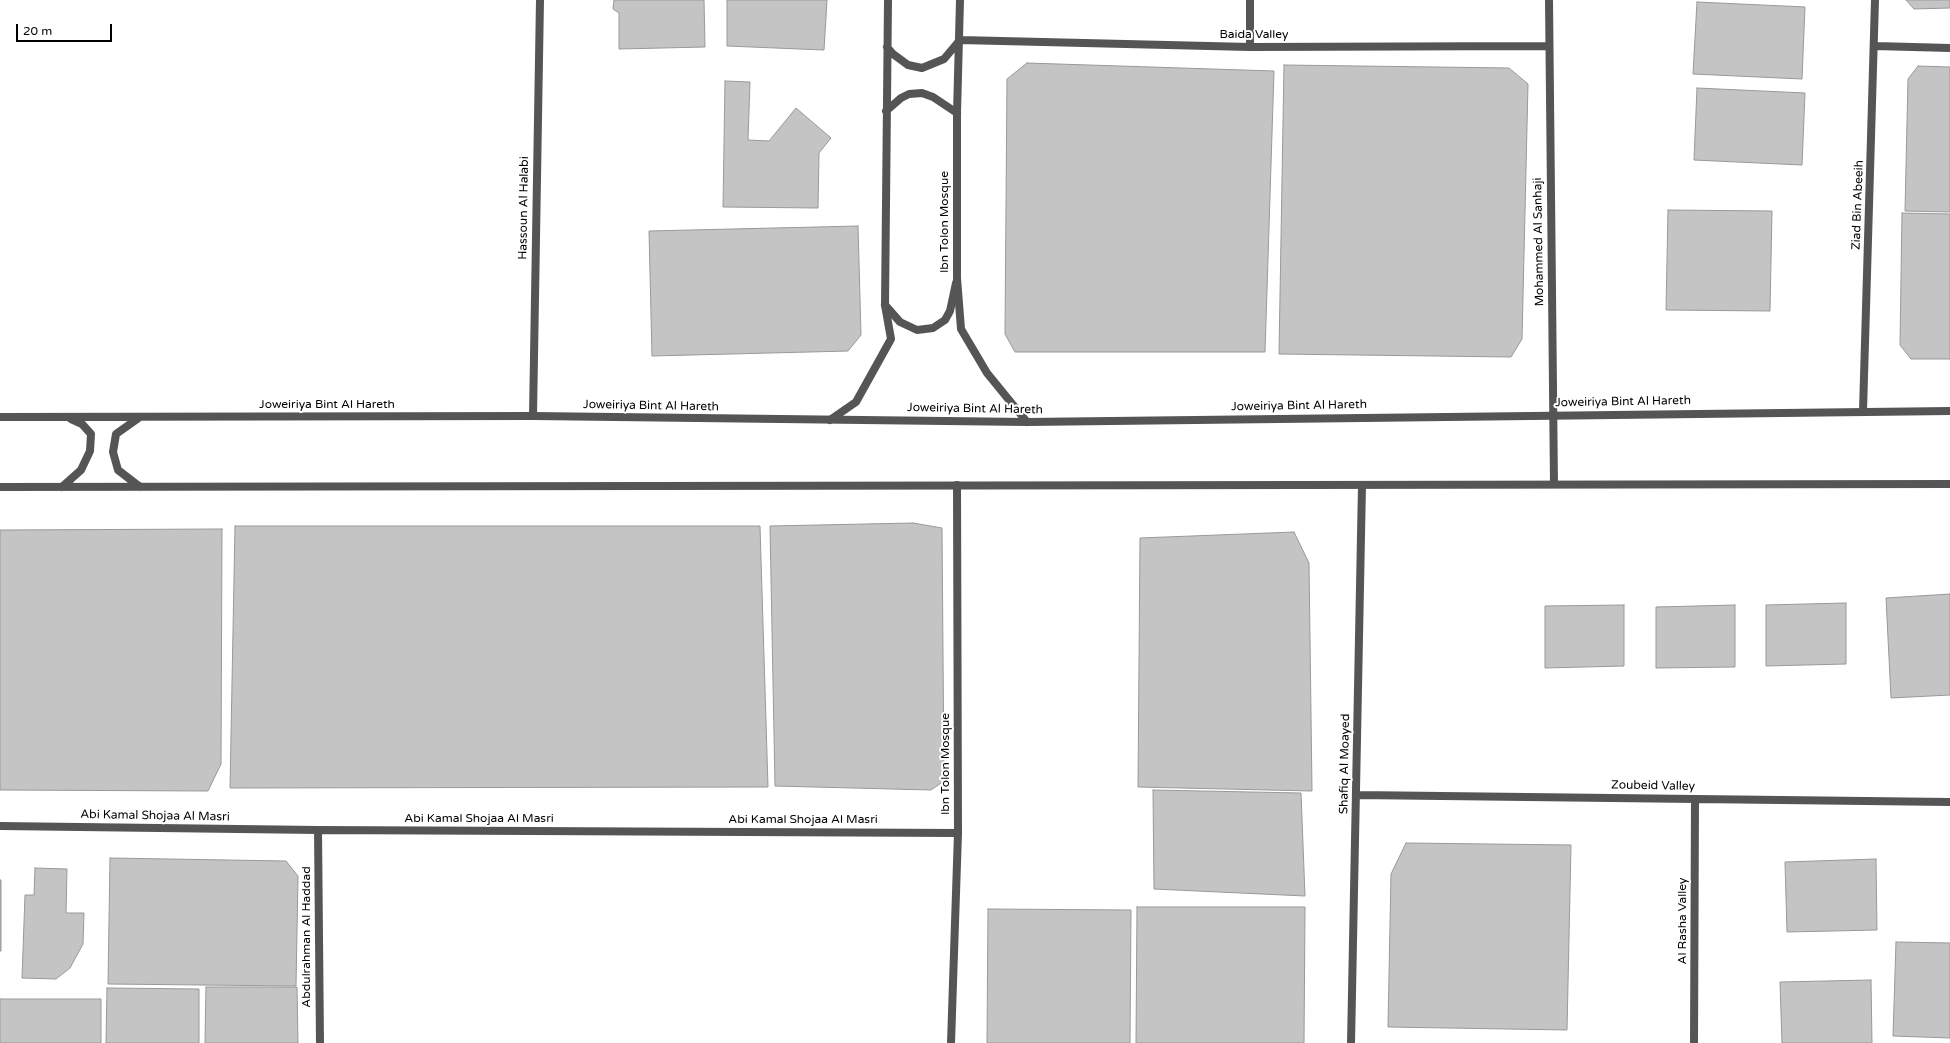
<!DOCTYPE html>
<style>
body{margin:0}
#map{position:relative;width:1950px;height:1043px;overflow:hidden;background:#fff;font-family:"Varela Round",sans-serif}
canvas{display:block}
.scale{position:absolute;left:16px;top:24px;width:96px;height:18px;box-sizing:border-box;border:2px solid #000;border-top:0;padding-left:5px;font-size:12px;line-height:14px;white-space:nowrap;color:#000;-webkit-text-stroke:3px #fff;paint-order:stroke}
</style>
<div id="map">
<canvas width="1950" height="1043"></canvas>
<div class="scale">20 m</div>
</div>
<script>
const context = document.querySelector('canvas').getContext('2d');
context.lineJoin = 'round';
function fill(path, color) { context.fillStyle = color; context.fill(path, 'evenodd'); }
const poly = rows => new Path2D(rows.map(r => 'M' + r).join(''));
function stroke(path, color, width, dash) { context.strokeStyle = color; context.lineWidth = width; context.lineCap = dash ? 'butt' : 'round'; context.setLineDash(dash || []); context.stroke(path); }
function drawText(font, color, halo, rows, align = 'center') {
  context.font = font + ' "Varela Round",sans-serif'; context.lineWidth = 4; context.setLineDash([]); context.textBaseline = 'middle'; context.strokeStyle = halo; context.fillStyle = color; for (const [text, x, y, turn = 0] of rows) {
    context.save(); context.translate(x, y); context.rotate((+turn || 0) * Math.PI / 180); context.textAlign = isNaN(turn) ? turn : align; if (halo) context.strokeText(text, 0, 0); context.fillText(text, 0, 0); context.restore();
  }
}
const building = poly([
 [614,0,704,0,705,47,619,49,619,13,613,9,614,0],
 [727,0,827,0,824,50,727,46,727,0],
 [1906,0,1950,0,1950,8,1914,9,1906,0],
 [1697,2,1805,7,1802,79,1693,74,1697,2],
 [1027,63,1274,71,1265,352,1015,352,1005,334,1007,79,1027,63],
 [1284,65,1509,68,1528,84,1522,339,1511,357,1279,354,1284,65],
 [1918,66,1950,67,1950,212,1905,211,1908,79,1918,66],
 [725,81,750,82,748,140,769,141,796,108,831,138,819,153,818,208,723,207,725,81],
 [1697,88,1805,93,1802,165,1694,160,1697,88],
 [1668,210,1772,211,1770,311,1666,310,1668,210],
 [1902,213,1950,214,1950,359,1911,359,1900,345,1902,213],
 [858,226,861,335,848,351,652,356,649,231,858,226],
 [913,523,942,528,944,781,931,790,775,786,770,526,913,523],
 [235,526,760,526,768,787,230,788,235,526],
 [222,529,221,764,208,791,0,790,0,530,222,529],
 [1294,532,1309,563,1312,791,1138,787,1140,538,1294,532],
 [1950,594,1950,695,1891,698,1886,598,1950,594],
 [1846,603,1846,664,1766,666,1766,605,1846,603],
 [1624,605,1624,666,1545,668,1545,606,1624,605],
 [1735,605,1735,667,1656,668,1656,607,1735,605],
 [1153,790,1301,793,1305,896,1154,889,1153,790],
 [1406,843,1571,845,1567,1030,1388,1027,1391,874,1406,843],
 [110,858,286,861,298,876,296,986,108,984,110,858],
 [1876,859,1877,930,1787,932,1785,862,1876,859],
 [35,868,67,869,66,913,84,913,83,944,70,968,56,979,22,978,25,895,34,895,35,868],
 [0,880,1,880,1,951,0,951,0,880],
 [1137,907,1305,907,1304,1043,1136,1043,1137,907],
 [988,909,1131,910,1130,1043,987,1043,988,909],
 [1896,942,1950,943,1950,1038,1893,1036,1896,942],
 [1871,980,1872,1043,1782,1043,1780,982,1871,980],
 [206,987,297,987,298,1043,205,1043,206,987],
 [107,988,199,989,199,1043,106,1043,107,988],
 [0,999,101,999,101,1043,0,1043,0,999]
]);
fill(building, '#c4c4c4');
stroke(building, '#999', 1);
stroke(poly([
 [885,305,900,322,917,330,933,328,945,320,950,311,956,283]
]), '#555', 8);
stroke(poly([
 [960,0,957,113,957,278,961,329,987,373,1027,422],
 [1250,0,1250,47],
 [1549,0,1554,484],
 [1875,46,1950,48],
 [887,47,893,54,908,65,922,68,944,59,960,40,1250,47,1548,46],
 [886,111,901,98,909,94,922,93,933,97,957,113],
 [1863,411,1875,0],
 [533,416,540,0],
 [830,420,856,402,891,339,885,305,888,0],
 [1357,795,1950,802],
 [0,826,318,830,958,833],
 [318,830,320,1043],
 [951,1043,958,833,957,485],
 [1351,1043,1362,485],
 [1694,1043,1695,799]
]), '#555', 8);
stroke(poly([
 [0,417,533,416,1027,422,1950,411],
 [0,487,1950,484],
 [62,487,81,470,90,451,91,434,82,424,71,419],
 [140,487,118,470,113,452,116,434,140,417]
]), '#555', 8);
drawText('12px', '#000', '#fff', [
 ["Baida Valley",1254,35],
 ["Ziad Bin Abeeih",1858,205,-88],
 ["Hassoun Al Halabi",524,208,-89],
 ["Ibn Tolon Mosque",945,222,-90],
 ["Mohammed Al Sanhaji",1539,242,-91],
 ["Joweiriya Bint Al Hareth",1623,402,-1],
 ["Joweiriya Bint Al Hareth",327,405],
 ["Joweiriya Bint Al Hareth",651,406,1],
 ["Joweiriya Bint Al Hareth",1299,406,-1],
 ["Joweiriya Bint Al Hareth",975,409,1],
 ["Ibn Tolon Mosque",946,764,-90],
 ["Shafiq Al Moayed",1345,764,-89],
 ["Zoubeid Valley",1653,786,1],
 ["Abi Kamal Shojaa Al Masri",155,816,1],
 ["Abi Kamal Shojaa Al Masri",479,819],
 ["Abi Kamal Shojaa Al Masri",803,820],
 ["Al Rasha Valley",1683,921,-90],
 ["Abdulrahman Al Haddad",307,937,-90]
]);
</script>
